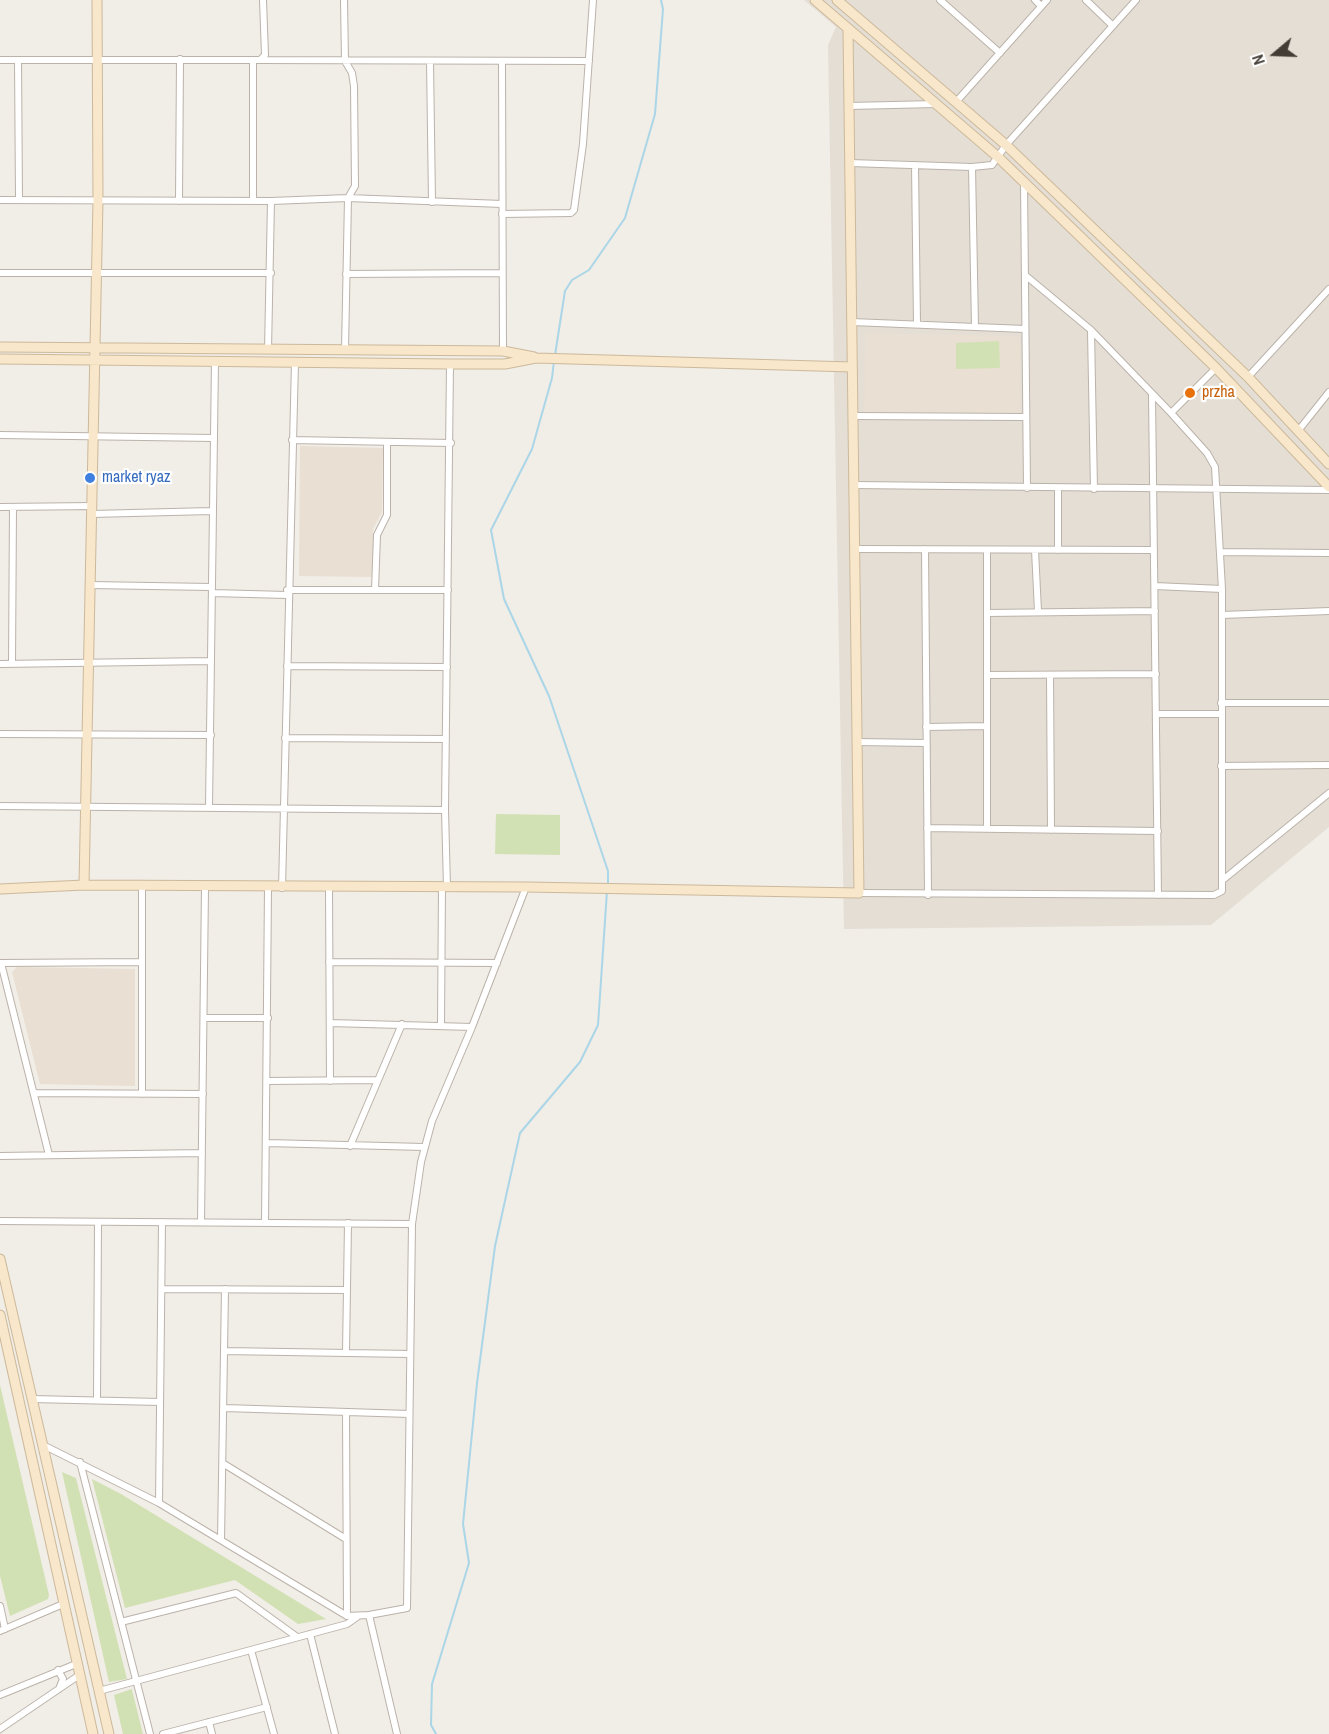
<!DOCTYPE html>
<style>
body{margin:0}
#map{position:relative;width:1329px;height:1734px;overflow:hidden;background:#f1ede7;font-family:"Archivo Narrow",sans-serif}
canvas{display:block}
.north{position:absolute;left:1245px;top:24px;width:60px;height:60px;-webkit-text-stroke:4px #fff;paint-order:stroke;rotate:251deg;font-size:16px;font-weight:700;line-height:24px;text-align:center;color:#433d36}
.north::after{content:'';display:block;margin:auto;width:21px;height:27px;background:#433d36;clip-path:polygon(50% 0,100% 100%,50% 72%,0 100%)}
</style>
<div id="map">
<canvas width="1329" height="1734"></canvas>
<div class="north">N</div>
</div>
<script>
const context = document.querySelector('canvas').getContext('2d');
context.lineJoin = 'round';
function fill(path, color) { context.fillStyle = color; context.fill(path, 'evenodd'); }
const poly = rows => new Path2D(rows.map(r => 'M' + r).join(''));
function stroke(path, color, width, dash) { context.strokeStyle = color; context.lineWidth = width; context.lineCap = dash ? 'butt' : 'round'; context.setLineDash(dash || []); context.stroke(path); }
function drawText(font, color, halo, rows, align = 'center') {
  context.font = font + ' "Archivo Narrow",sans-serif'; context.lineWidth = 4.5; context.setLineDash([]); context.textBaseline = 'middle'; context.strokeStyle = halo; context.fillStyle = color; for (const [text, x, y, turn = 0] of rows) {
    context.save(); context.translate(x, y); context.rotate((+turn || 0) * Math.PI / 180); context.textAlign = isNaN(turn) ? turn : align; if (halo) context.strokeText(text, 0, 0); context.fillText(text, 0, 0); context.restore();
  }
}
fill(poly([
 [804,0,1329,0,1329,827,1211,925,844,929,828,45,836,27]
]), '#e4ded5');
fill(poly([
 [865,333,1020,336,1020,416,864,413],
 [300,446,383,448,382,512,373,529,373,577,299,576],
 [17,967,135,969,135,1086,40,1084,12,972]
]), '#e9dfd2');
fill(poly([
 [999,341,1000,368,956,369,956,343],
 [496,814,560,815,560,855,495,854],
 [0,1385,49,1595,48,1599,10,1616,0,1576],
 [62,1472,76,1478,127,1679,109,1682],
 [92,1479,121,1494,326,1619,298,1624,235,1580,125,1608],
 [132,1689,132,1690,143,1734,123,1734,114,1695]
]), '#d2e1b4');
stroke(poly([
 [555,355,565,291,572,280,589,270,625,218,655,114,663,9,661,0],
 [554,361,552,378,532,449,491,530,504,599,549,696,608,871,608,886],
 [436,1734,431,1725,432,1684,469,1563,463,1524,477,1383,495,1246,520,1133,580,1062,598,1025,607,891]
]), '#aad6e7', 2);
const street = poly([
 [344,0,345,61,352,73,354,86,355,186,348,198,345,350],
 [940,0,1000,53],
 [1035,0,1041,6],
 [1086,0,1113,26],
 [0,60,260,60,265,55,263,0],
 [18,60,19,200],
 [260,60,589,61],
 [430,61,432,202],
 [502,63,503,351],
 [956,102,1047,0],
 [849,106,936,104],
 [850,163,972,167,992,165,1006,145,1136,0],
 [915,165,917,324],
 [972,167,975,327],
 [1024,183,1027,488],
 [0,200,271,201,348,198,502,204],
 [179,201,180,59],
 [253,201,253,61],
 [502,214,571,213,574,210,583,144,593,0],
 [0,273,271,273],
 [346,274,502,273],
 [852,322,1025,329],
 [1091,331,1094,489],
 [268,350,271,201],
 [1248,377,1329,289],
 [1152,395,1158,895],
 [1171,413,1216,368],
 [853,416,1026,417],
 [1298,431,1329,392],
 [0,435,214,438],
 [292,440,451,443],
 [854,485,1329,490],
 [1058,489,1058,550],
 [0,507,93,506],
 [92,514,211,511],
 [855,549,1154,550],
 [925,549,928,895],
 [1035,550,1038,611],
 [1221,552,1329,553],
 [90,585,211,587],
 [1155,586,1222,589],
 [287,590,448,590],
 [375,590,377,535,387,515,387,443],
 [212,593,287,595],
 [987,613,1155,611],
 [1222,615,1329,611],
 [0,664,211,661],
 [12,664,13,507],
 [287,666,447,667],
 [987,675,1156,674],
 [1050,675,1051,830],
 [1221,703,1329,703],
 [1156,714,1221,714],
 [926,727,987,726],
 [0,734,211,735],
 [285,738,446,739],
 [857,742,926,743],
 [1221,766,1329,765],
 [0,806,445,810],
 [209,807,215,361],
 [927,828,1158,831],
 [987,829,987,550],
 [1224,879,1329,793],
 [142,886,142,1094],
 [447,887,445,810,450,364],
 [282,888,295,362],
 [329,888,330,1081],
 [859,893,1214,895,1222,891,1222,589,1215,467,1207,453,1171,413,1091,330,1025,275],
 [329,962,497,963],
 [0,963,142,962],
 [1,963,49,1155],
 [205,1018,268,1018],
 [330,1023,472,1027],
 [441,1024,442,887],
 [267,1081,377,1080],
 [34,1093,203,1094],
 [267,1143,424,1147],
 [350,1146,402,1024],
 [0,1156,202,1153],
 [0,1221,412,1224],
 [201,1222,205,887],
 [265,1223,268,888],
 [162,1289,347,1290],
 [224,1351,410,1354],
 [346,1352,348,1223],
 [32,1399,160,1402],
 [97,1400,98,1222],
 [225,1408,409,1414],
 [346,1412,347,1616],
 [43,1445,159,1503,347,1616,369,1615,407,1608,412,1224,421,1162,432,1121,472,1027,526,887],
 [80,1462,150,1734],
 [224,1464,346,1539],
 [159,1503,162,1222],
 [221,1540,225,1289],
 [0,1606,5,1629],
 [369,1615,397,1734],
 [121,1622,236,1593,297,1637],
 [0,1631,63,1604],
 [310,1634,335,1734],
 [251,1650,274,1734],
 [58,1670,63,1679,59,1689],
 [99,1691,310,1634,347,1624,357,1617],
 [0,1695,76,1664],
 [209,1722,212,1734],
 [0,1729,78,1676],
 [163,1734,267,1707]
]);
const secondary = poly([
 [815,0,998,157,1216,368,1329,487],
 [837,0,1006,145,1248,377,1329,464],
 [0,347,503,351,534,357],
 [0,359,450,364,505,364,536,358,852,367],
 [84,885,98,200,97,0],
 [0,889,84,885,526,887,859,893,848,29],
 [0,1259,109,1734],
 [0,1315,93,1734]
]);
stroke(street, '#bbb3aa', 8);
stroke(secondary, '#ccb99b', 11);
stroke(street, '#fff', 6);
stroke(secondary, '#f8e7ca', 9);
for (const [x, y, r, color] of [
 [1190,393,6,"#e8710a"],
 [90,478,6,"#3f7fe0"]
]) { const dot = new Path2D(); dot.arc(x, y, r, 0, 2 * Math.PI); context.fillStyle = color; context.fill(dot); stroke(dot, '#fff', 2); }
drawText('16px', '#c56008', '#fff', [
 ["przha",1202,393]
], 'left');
drawText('16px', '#366cbe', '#fff', [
 ["market ryaz",102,478]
], 'left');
</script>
